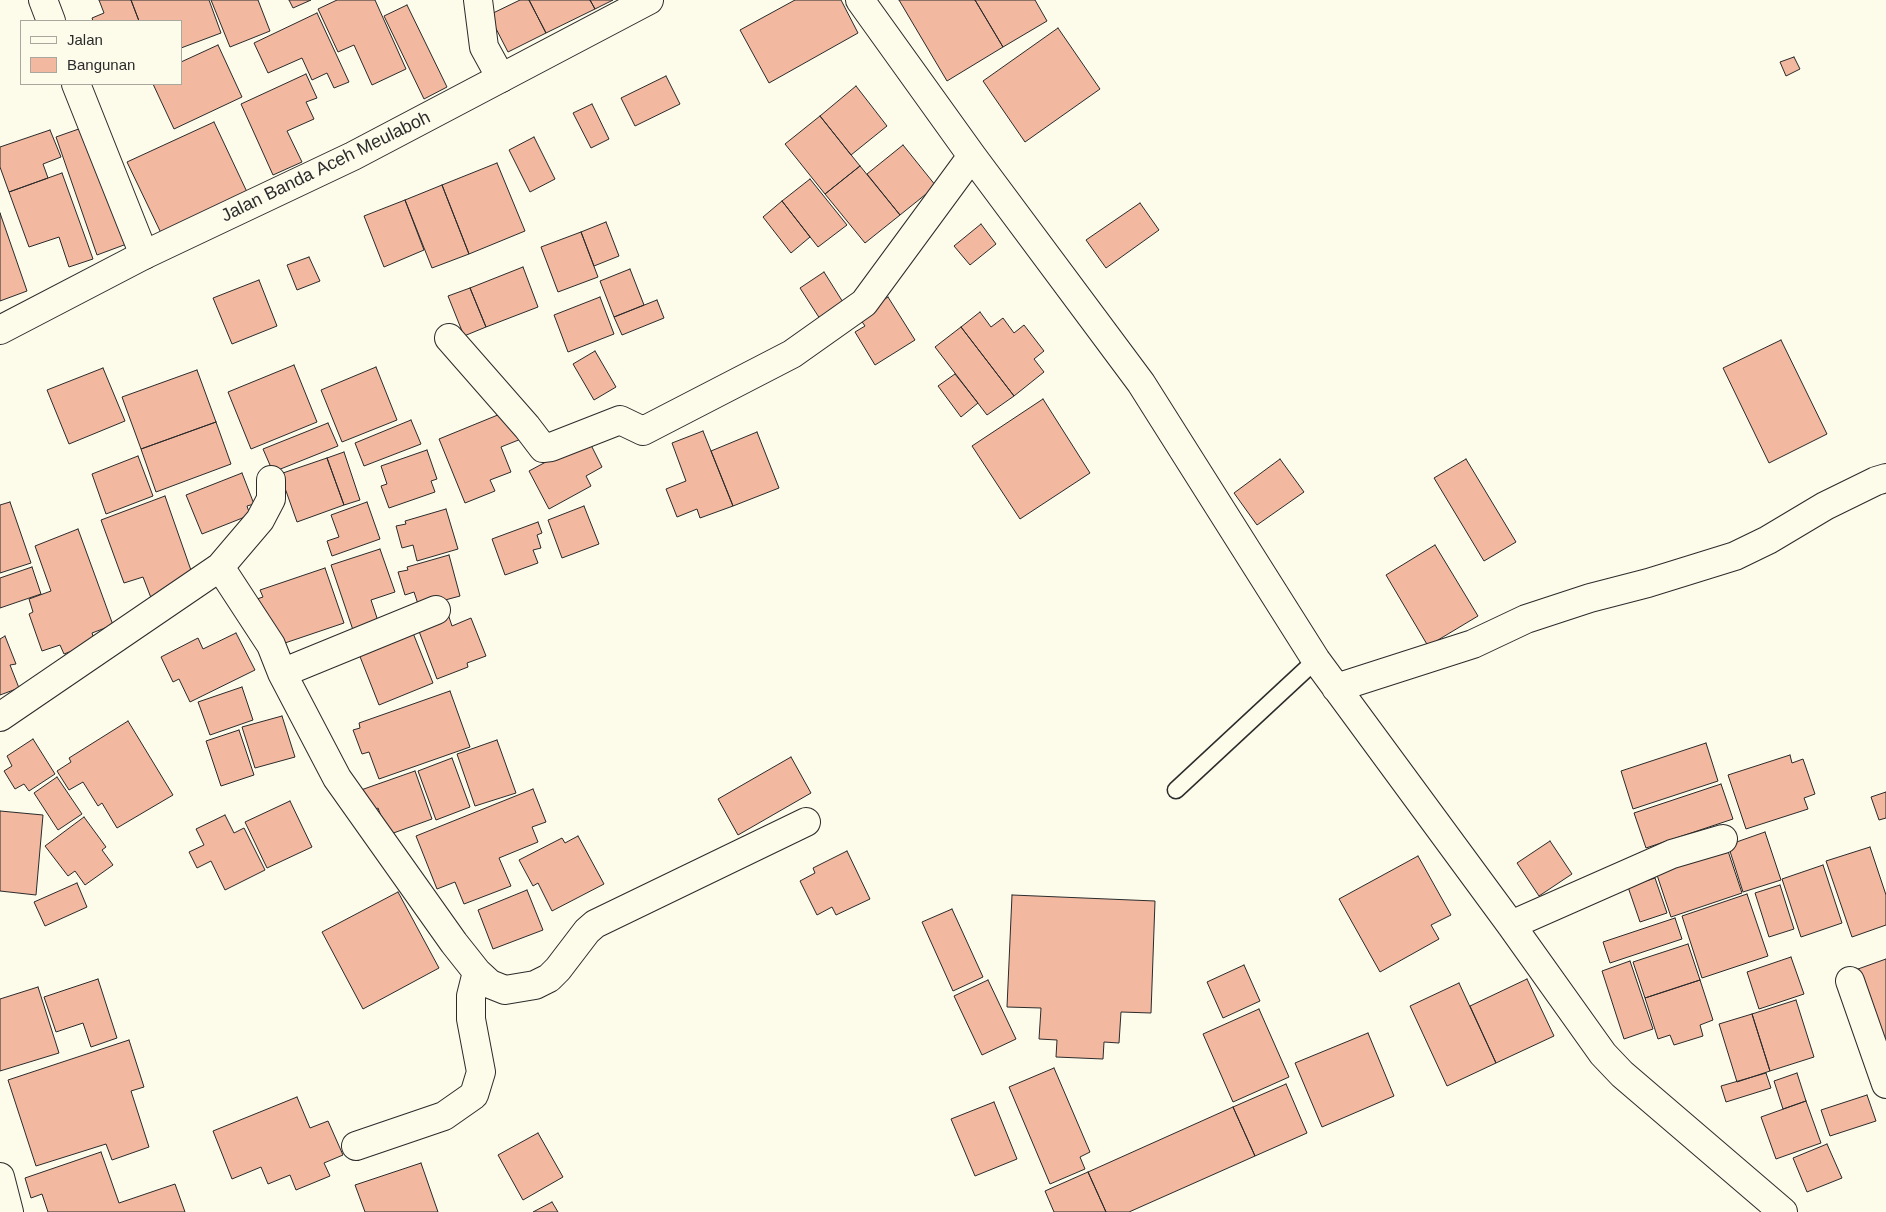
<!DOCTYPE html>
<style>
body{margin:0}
#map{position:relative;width:1886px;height:1212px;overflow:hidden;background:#fdfbea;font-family:Helvetica,sans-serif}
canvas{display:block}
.legend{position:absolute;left:20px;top:20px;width:162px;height:65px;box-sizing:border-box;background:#fdfbea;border:1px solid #a9a89e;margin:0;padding:6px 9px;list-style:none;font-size:15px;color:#2b2b2b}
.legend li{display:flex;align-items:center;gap:10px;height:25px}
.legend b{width:25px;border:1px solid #a9a89e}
</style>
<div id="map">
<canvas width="1886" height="1212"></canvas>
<ul class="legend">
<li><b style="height:6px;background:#fdfbea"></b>Jalan</li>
<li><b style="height:14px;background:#f2b8a0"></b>Bangunan</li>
</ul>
</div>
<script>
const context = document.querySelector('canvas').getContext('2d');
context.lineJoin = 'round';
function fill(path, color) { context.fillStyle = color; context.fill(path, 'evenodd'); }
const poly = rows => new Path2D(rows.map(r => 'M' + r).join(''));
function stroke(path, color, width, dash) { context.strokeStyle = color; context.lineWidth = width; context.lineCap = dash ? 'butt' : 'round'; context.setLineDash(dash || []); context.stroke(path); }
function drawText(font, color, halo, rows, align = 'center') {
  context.font = font + ' Helvetica,sans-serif'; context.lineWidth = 4; context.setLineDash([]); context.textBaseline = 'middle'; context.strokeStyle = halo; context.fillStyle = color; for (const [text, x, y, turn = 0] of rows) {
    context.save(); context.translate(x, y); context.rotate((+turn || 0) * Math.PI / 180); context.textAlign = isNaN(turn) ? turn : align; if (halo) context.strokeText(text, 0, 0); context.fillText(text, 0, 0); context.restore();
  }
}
const building = poly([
 [99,0,131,0,139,21,93,21,92,18,104,13,99,0],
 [131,0,209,0,221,33,181,48,181,21,139,21,131,0],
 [211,0,258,0,270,31,230,47,211,0],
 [289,0,311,0,293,8,289,0],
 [337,0,375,0,406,69,372,85,354,45,338,52,318,9,337,0],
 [520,0,529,0,546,33,508,52,489,15,520,0],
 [529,0,590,0,595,9,546,33,529,0],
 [590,0,613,0,595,9,590,0],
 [795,0,841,0,858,33,769,83,740,30,795,0],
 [899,0,975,0,1003,47,947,81,899,0],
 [975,0,1035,0,1047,21,1003,47,975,0],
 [407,5,447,87,424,99,384,16,407,5],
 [317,13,349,82,334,88,327,73,312,80,302,58,268,73,254,43,317,13],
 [1058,28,1100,89,1025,142,983,81,1058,28],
 [218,45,242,97,174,129,153,84,181,84,181,62,218,45],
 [1794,57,1800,69,1786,76,1780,62,1794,57],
 [306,74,317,98,306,102,314,119,287,131,302,162,273,175,241,104,306,74],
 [666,76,680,104,635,126,621,98,666,76],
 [856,86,887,126,851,155,820,116,856,86],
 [592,104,609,139,591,148,573,113,592,104],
 [820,116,860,166,825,194,785,144,820,116],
 [214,122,247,192,161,233,127,162,214,122],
 [90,125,132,242,97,255,56,137,90,125],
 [50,130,61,157,43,164,48,178,9,192,0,167,0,147,50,130],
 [534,137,555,179,530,192,509,150,534,137],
 [903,145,936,186,900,215,867,174,903,145],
 [497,163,525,231,469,254,442,185,497,163],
 [860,166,900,215,865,243,825,194,860,166],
 [62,173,93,259,69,267,59,237,29,247,9,192,62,173],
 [810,179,847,225,818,247,782,201,810,179],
 [442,185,469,254,432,268,405,200,442,185],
 [405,200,424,250,384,267,364,216,405,200],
 [782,201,810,237,791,253,763,217,782,201],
 [1140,203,1159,230,1106,268,1086,240,1140,203],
 [0,213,27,291,0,301,0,213],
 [606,222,619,256,594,266,581,232,606,222],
 [981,224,996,244,970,265,954,246,981,224],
 [581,232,598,277,558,292,541,247,581,232],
 [309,257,320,281,297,290,287,265,309,257],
 [523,267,538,307,486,327,470,288,523,267],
 [630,269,644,305,614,317,600,281,630,269],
 [824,272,846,307,822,322,800,288,824,272],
 [259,280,277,326,232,344,213,298,259,280],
 [470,288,486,327,464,336,448,296,470,288],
 [600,297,614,334,568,352,554,315,600,297],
 [888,297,915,340,875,365,855,332,865,326,858,316,888,297],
 [657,300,664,318,622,335,614,317,657,300],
 [980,312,991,327,1003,318,1014,333,1024,325,1044,351,1034,359,1044,372,1014,396,961,327,980,312],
 [961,327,1014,396,987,415,935,347,961,327],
 [1781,340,1827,434,1769,463,1723,368,1781,340],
 [595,351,616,387,594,400,573,364,595,351],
 [294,365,317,422,251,449,228,392,294,365],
 [376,367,397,420,342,442,321,390,376,367],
 [103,368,125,421,69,444,47,390,103,368],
 [197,370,216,422,141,449,122,397,197,370],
 [955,374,978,403,961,417,938,386,955,374],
 [1043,399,1090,473,1020,519,972,446,1043,399],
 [510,410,521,439,501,447,511,472,490,480,495,491,465,503,439,439,510,410],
 [411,420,421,444,364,466,355,443,411,420],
 [216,422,231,464,156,492,141,449,216,422],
 [328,423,338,446,273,472,263,449,328,423],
 [703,431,733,506,700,518,697,509,677,517,666,489,686,481,672,443,703,431],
 [757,432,779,488,733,506,711,451,757,432],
 [590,443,602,467,586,476,591,486,549,509,529,471,572,448,590,443],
 [427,450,437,479,431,481,435,492,389,508,381,486,387,484,381,466,427,450],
 [344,452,360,500,344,505,327,458,344,452],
 [138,456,153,496,106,514,92,474,138,456],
 [327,458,344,505,297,522,280,474,327,458],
 [1280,459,1304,492,1257,525,1234,493,1280,459],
 [1466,459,1516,542,1484,561,1434,478,1466,459],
 [242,473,254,504,247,506,250,515,202,534,186,495,242,473],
 [165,496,193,576,153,603,143,577,124,583,101,520,165,496],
 [10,502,31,563,0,573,0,505,10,502],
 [367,502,380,539,332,556,327,541,339,537,331,515,367,502],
 [584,506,599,544,562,558,548,520,584,506],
 [446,509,458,549,417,561,413,545,402,548,396,526,406,524,405,521,446,509],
 [538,522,542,533,537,535,541,548,533,550,538,563,505,575,492,539,538,522],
 [78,529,113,625,92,633,95,642,64,654,60,645,42,651,29,614,33,612,29,599,51,591,35,546,78,529],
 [1435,545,1478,616,1428,646,1386,575,1435,545],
 [380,549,395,592,371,600,379,624,354,633,331,565,380,549],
 [449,555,460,596,419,607,414,592,405,595,398,572,408,570,407,567,449,555],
 [32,567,41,594,0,608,0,578,32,567],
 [325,568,344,623,279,645,254,600,263,597,260,590,325,568],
 [448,614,452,626,471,618,486,656,467,663,468,667,437,679,417,626,448,614],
 [411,628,433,683,379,705,357,649,411,628],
 [236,633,255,670,190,702,179,679,173,682,161,657,198,638,203,649,236,633],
 [5,636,16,664,10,665,19,688,0,695,0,639,5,636],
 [242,687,253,720,210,735,198,702,242,687],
 [450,691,470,747,379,779,369,752,362,754,353,730,360,728,359,723,450,691],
 [282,716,295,757,255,768,242,727,282,716],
 [128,721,173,795,117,828,102,803,98,806,83,782,69,790,57,771,71,762,69,758,128,721],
 [239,730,254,775,221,786,206,741,239,730],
 [33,739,55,774,29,791,24,784,15,789,4,771,12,766,7,756,33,739],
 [497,740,516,793,475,806,457,754,497,740],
 [1706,743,1718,781,1633,809,1621,771,1706,743],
 [1790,755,1792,763,1803,759,1815,794,1804,798,1808,809,1746,829,1728,775,1790,755],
 [791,757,811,793,738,835,718,799,791,757],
 [452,758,470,807,436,820,418,771,452,758],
 [415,771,432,819,388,835,378,808,369,812,361,790,415,771],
 [57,777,82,814,58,830,34,793,57,777],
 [1721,784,1733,819,1646,848,1634,813,1721,784],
 [533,789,546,822,532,827,538,842,499,858,511,886,464,904,455,882,437,889,416,836,533,789],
 [1886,792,1886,818,1879,820,1871,797,1886,792],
 [290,801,312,847,267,868,245,822,290,801],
 [0,811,43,815,36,895,0,891,0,811],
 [225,815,234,833,244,828,265,870,225,890,211,861,197,868,189,852,204,845,196,829,225,815],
 [84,817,106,847,102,850,113,865,85,885,75,871,68,876,45,846,84,817],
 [1765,832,1781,880,1743,892,1728,845,1765,832],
 [578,836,604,884,552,911,538,883,533,886,519,860,562,838,565,843,578,836],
 [1550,841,1572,874,1539,896,1517,863,1550,841],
 [1725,842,1742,893,1671,917,1654,866,1725,842],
 [1870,847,1886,895,1886,925,1852,937,1826,861,1870,847],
 [847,851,870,899,836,915,832,907,817,915,800,881,815,873,813,868,847,851],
 [1418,856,1451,915,1431,925,1439,939,1380,972,1339,899,1418,856],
 [1823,865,1842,923,1801,937,1782,879,1823,865],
 [1655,878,1667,913,1640,922,1628,887,1655,878],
 [77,883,87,907,45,926,34,902,77,883],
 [1780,885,1794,929,1769,937,1755,893,1780,885],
 [527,890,543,930,493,949,478,910,527,890],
 [398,892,439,968,363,1009,322,932,398,892],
 [1747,894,1768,956,1702,978,1682,916,1747,894],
 [1012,895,1155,901,1151,1013,1121,1012,1119,1043,1104,1042,1103,1059,1056,1057,1057,1040,1039,1039,1041,1008,1007,1007,1012,895],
 [952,909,983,977,953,991,922,922,952,909],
 [1675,918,1682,939,1610,963,1603,942,1675,918],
 [1688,944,1700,980,1645,998,1633,962,1688,944],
 [1791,957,1804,994,1759,1009,1747,972,1791,957],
 [1886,959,1886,1048,1885,1049,1858,969,1886,959],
 [1630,961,1653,1029,1624,1039,1602,971,1630,961],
 [1244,965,1260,1001,1223,1018,1207,982,1244,965],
 [98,979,117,1038,91,1047,83,1023,56,1032,44,997,98,979],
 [1527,979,1554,1036,1496,1063,1470,1006,1527,979],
 [988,980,1016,1039,982,1055,954,996,988,980],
 [1700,980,1713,1020,1700,1025,1703,1036,1674,1045,1670,1035,1658,1039,1645,998,1700,980],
 [1459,983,1496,1063,1447,1086,1410,1006,1459,983],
 [38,987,59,1053,0,1071,0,999,38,987],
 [1796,1000,1814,1057,1770,1071,1752,1014,1796,1000],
 [1259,1009,1289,1077,1233,1102,1203,1034,1259,1009],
 [1752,1014,1770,1071,1737,1082,1719,1024,1752,1014],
 [1368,1033,1394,1096,1322,1127,1295,1063,1368,1033],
 [129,1040,144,1087,131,1091,149,1147,112,1160,106,1144,36,1166,8,1080,129,1040],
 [1054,1068,1090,1152,1080,1157,1085,1169,1050,1184,1009,1087,1054,1068],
 [1766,1073,1771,1088,1726,1102,1721,1086,1766,1073],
 [1797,1073,1806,1101,1783,1109,1774,1081,1797,1073],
 [1286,1084,1307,1133,1255,1156,1233,1107,1286,1084],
 [1867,1095,1876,1121,1830,1136,1821,1110,1867,1095],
 [297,1097,310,1128,328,1121,343,1155,324,1163,330,1176,296,1190,290,1175,268,1184,261,1167,232,1179,213,1131,297,1097],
 [1806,1101,1821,1143,1776,1159,1761,1117,1806,1101],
 [994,1102,1017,1159,975,1176,951,1119,994,1102],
 [1233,1107,1255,1156,1129,1212,1106,1212,1088,1172,1233,1107],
 [538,1133,563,1177,523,1200,498,1155,538,1133],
 [1827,1144,1842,1178,1807,1192,1793,1158,1827,1144],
 [101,1152,119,1203,175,1184,185,1212,48,1212,42,1194,31,1198,25,1178,101,1152],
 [421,1163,438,1212,365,1212,355,1185,421,1163],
 [1088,1172,1106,1212,1054,1212,1045,1191,1088,1172],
 [552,1202,558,1212,533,1212,552,1202]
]);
fill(building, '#f2b8a0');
stroke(building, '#2b2b2b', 1);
const service = poly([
 [1176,790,1316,660]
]);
const minor = poly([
 [43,0,51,21],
 [478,0,484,47,501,78],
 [860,0,972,156,1141,383,1316,660,1511,925,1603,1054,1622,1074,1783,1212],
 [76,84,144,255],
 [449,338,527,427,543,448,551,447,620,420,643,431,792,354,864,303,972,156],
 [220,567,271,645,282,673,337,778,454,943,477,972,490,984,505,990,535,985,549,978,558,969,587,931,595,924,806,822],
 [282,673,436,610],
 [1336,688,1473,644,1526,619,1590,598,1648,583,1735,556,1768,540,1825,506,1876,481,1886,478],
 [0,717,220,567,260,520,271,499,271,480],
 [1511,925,1672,854,1723,839],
 [1850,981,1886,1084],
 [356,1146,444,1116,474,1095,481,1072,471,1019,471,996,477,972],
 [0,1177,9,1212]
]);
const trunk = poly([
 [0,330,144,255,353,156,649,0]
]);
stroke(service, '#2b2b2b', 19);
stroke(minor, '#2b2b2b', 30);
stroke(trunk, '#2b2b2b', 30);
stroke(service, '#fdfbea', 16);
stroke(minor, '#fdfbea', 28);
stroke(trunk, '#fdfbea', 28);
drawText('18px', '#2b2b2b', '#fdfbea', [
 ["Jalan Banda Aceh Meulaboh",326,167,-26]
]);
</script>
